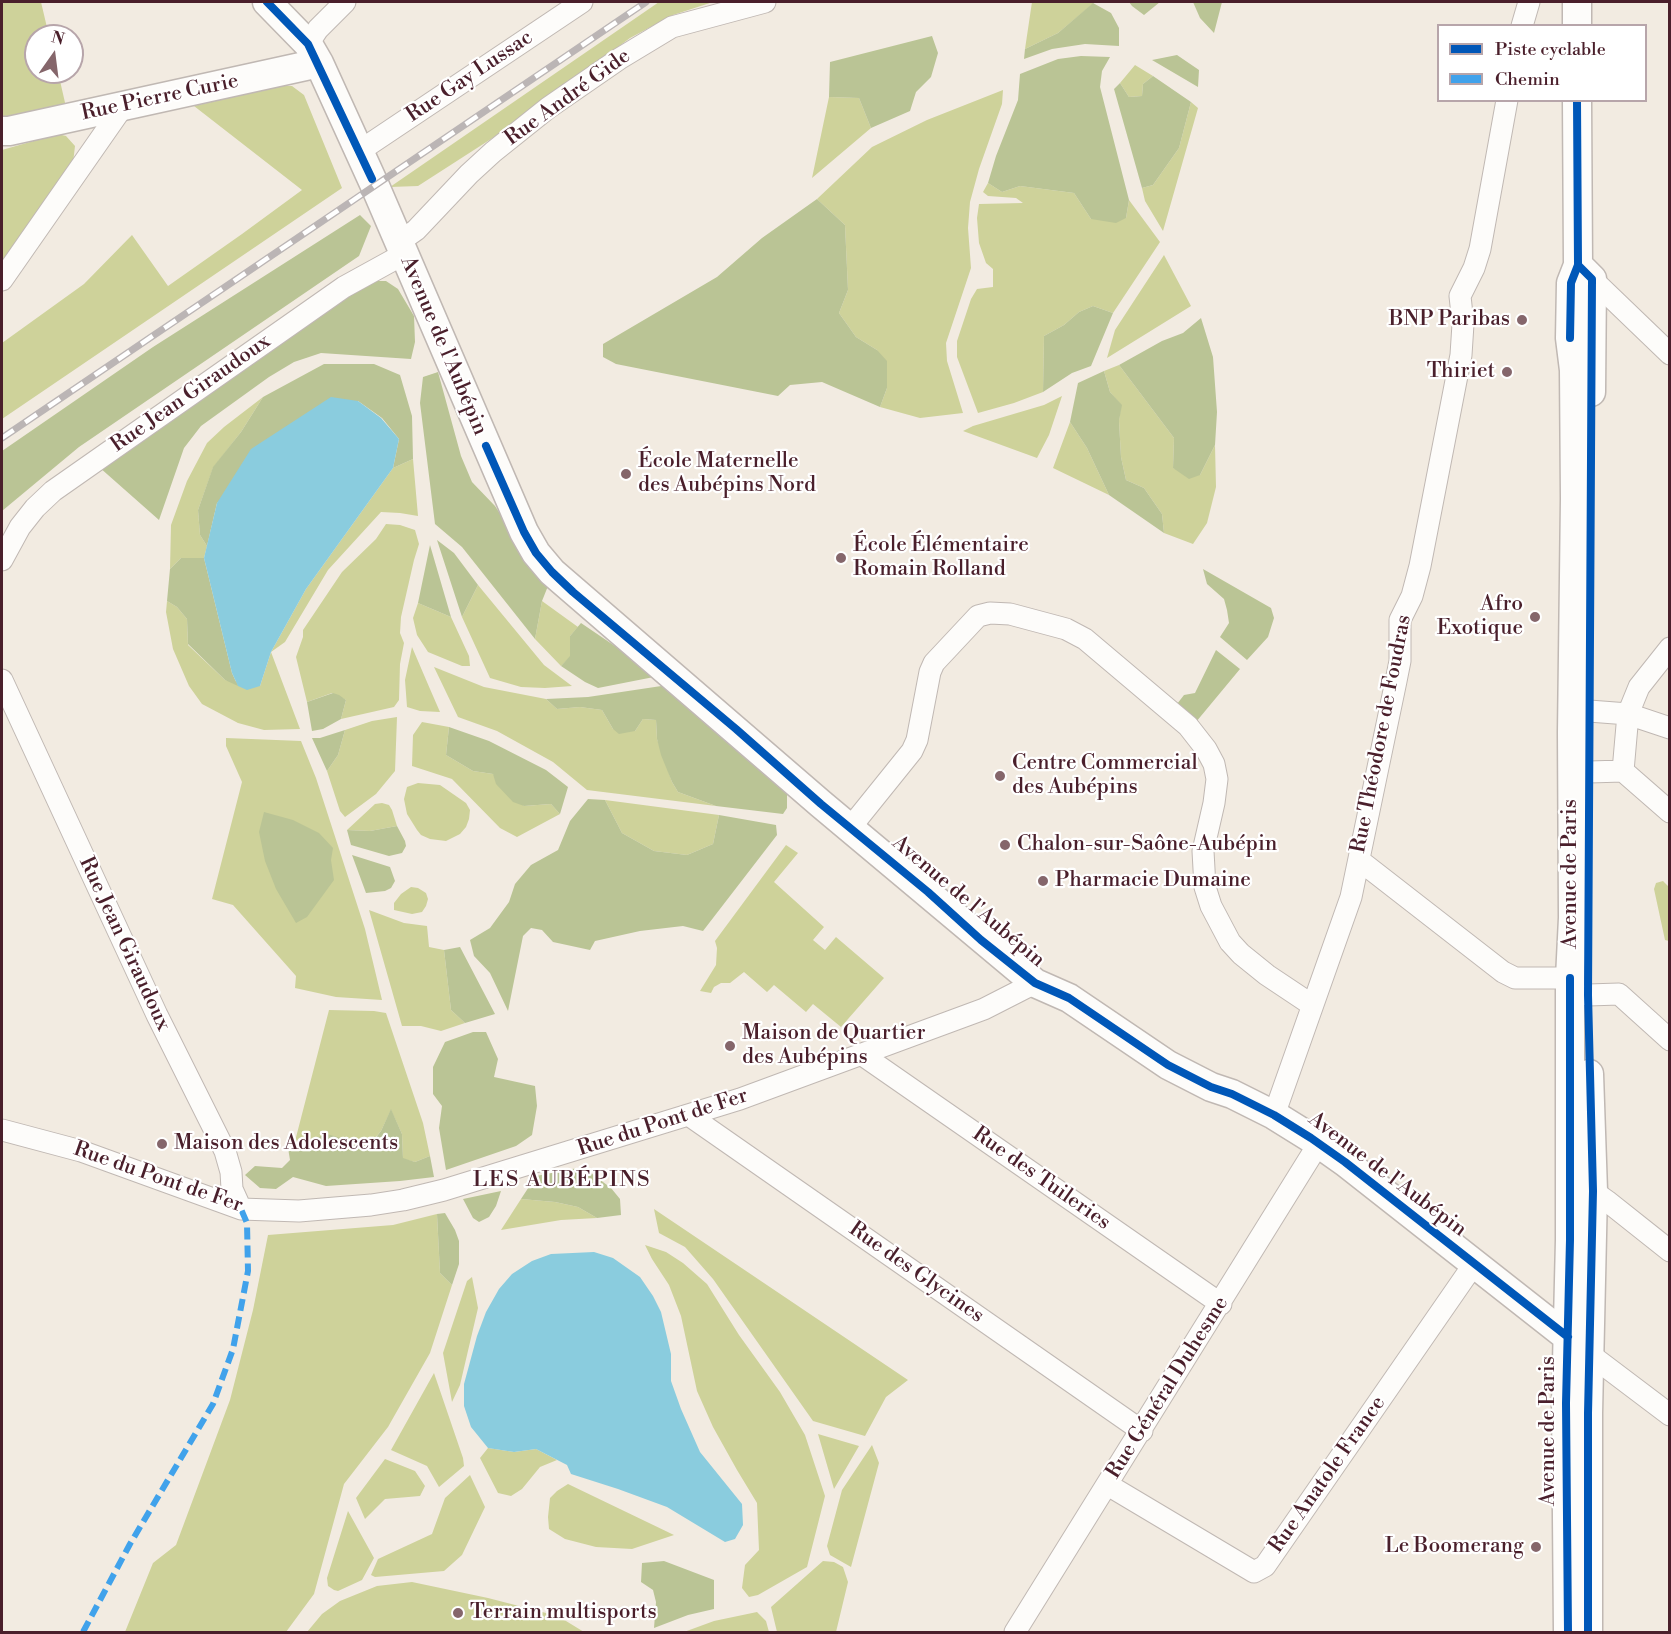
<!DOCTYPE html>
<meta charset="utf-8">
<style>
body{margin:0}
#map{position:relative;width:1671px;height:1634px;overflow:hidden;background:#f2ebe1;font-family:"Libre Bodoni",serif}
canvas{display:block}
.frame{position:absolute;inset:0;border:3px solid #4a1f2b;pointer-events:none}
.legend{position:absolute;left:1437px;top:24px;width:210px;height:78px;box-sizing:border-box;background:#fff;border:2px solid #b7a5aa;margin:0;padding:8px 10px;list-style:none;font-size:18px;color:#4a1f2b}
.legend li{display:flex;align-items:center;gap:12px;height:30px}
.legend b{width:30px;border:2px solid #b7a5aa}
.north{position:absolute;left:24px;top:24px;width:60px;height:60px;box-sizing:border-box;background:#fff;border:2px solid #b7a5aa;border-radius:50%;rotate:14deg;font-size:16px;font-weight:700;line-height:24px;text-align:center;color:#4a1f2b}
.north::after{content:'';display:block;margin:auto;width:21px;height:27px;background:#85666b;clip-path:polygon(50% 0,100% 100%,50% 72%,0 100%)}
</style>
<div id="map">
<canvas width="1671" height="1634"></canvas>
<div class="frame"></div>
<ul class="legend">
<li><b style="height:8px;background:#0057b8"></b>Piste cyclable</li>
<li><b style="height:8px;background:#40a2eb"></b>Chemin</li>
</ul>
<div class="north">N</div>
</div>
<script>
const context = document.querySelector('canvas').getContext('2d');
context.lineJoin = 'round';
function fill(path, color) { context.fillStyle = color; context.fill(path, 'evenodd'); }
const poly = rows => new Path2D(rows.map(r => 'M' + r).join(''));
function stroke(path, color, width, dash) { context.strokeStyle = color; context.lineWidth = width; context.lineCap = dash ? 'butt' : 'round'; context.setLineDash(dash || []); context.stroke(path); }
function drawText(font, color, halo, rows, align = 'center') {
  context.font = font + ' "Libre Bodoni",serif'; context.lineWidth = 4.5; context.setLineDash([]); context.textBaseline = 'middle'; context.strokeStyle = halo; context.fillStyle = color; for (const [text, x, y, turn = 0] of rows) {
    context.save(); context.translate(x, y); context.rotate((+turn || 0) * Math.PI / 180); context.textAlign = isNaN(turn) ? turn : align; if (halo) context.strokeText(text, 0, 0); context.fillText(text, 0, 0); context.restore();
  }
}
fill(poly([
 [2,2,41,2,49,36,36,36,36,72,58,72,66,107,2,122],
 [659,2,713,2,673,15,630,38,519,121,418,186,390,187],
 [1032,2,1095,2,1058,33,1025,49],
 [1135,65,1153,76,1143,84,1142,96,1129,97,1120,83],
 [280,86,292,86,304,95,342,188,2,419,2,343,84,284,132,235,168,286,242,234,302,190,194,106],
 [1003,90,1002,104,979,169,970,202,968,228,971,268,946,343,947,361,963,413,920,418,880,407,887,388,877,350,856,337,839,313,848,290,845,225,817,199,872,147,927,120],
 [829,97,859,98,871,128,812,178],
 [1191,102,1198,108,1163,231,1145,201,1142,188,1153,185,1179,148],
 [58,134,66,136,75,146,73,163,2,263,2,150],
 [988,183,1002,192,1020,186,1074,193,1091,219,1126,218,1129,200,1160,242,1113,313,1093,306,1079,312,1064,325,1044,336,1043,392,1014,403,978,413,957,357,957,341,971,299,977,289,993,287,993,269,986,263,979,243,977,218,979,204,1023,203,1016,198,988,196,983,192],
 [1164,255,1191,306,1107,358,1115,330],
 [1119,365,1174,438,1173,468,1200,475,1215,445,1216,487,1207,523,1193,544,1164,533,1162,514,1144,488,1126,480,1121,457,1119,421,1121,405,1110,392,1104,371],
 [1062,396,1049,435,1037,458,963,431,973,426,1044,405],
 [263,397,241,432,213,468,198,510,200,535,207,546,204,558,181,558,170,569,171,525,187,481,207,443,224,427],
 [1070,422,1087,448,1109,495,1053,468],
 [413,459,418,516,400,513,381,512,328,570,285,642,271,652,300,729,264,730,238,723,202,704,189,686,173,649,166,612,167,601,177,607,187,619,188,645,225,680,260,686,271,652,306,589,393,468],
 [386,524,400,525,415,530,419,544,414,560,401,617,400,633,404,643,400,664,399,700,394,707,341,719,346,700,332,693,307,702,296,657,303,637,303,630,342,572,376,539],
 [478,585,544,665,572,686,545,688,521,687,490,678,462,617],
 [542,601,578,627,570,636,571,656,561,666,535,639],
 [418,603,451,617,469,656,470,666,462,666,428,652,417,635,413,618],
 [412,647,430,689,440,712,420,711,407,707,405,680],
 [434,667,484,687,546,699,557,709,580,707,602,710,613,729,635,731,643,719,656,720,657,739,672,782,678,792,716,806,587,790,553,762,497,731,458,717],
 [397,717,395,771,376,794,345,817,340,811,327,771,338,755,345,730,372,721],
 [422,722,449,727,446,755,473,771,493,774,524,806,551,804,560,814,517,837,500,828,452,779,412,766,413,735],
 [226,738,301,741,316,778,365,929,382,1000,336,997,295,988,296,976,233,905,212,899,242,782,226,746],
 [418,783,440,785,466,803,470,810,469,819,466,827,460,834,446,841,430,839,421,835,417,830,407,814,404,799,407,787],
 [605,800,719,815,713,844,687,855,654,851,622,833],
 [382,803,389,805,392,810,397,826,370,831,347,830,375,804],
 [786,845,798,853,774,882,824,927,813,940,825,950,836,937,884,978,841,1027,813,1004,806,1012,774,985,767,992,744,972,730,983,721,983,714,987,711,993,700,991,716,965,717,948,715,941],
 [1663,881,1669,887,1669,941,1665,940,1654,889,1656,883],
 [411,887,418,888,426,893,428,899,426,906,422,912,412,914,394,910,394,903,401,894],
 [369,910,404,923,427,926,429,947,444,950,451,1010,465,1023,441,1031,421,1026,402,1026],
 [329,1010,374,1011,386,1013,423,1123,430,1156,415,1162,403,1159,402,1134,391,1110,381,1131,364,1151,344,1139,306,1140,294,1145],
 [521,1199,555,1202,578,1207,597,1218,561,1220,501,1230],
 [654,1209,908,1380,886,1397,865,1436,813,1421,713,1279,685,1247,659,1233],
 [437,1214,440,1273,452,1285,430,1353,388,1427,344,1484,314,1594,286,1632,125,1632,153,1563,176,1545,230,1400,253,1310,268,1235,393,1225],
 [645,1245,666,1252,683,1263,707,1284,739,1335,780,1392,805,1435,825,1496,807,1567,758,1595,749,1597,742,1588,745,1565,759,1550,757,1503,737,1470,713,1427,697,1391,681,1316,669,1285,652,1259],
 [472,1277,478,1308,460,1385,452,1402,443,1353,467,1281],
 [434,1373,463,1458,464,1466,439,1487,427,1466,391,1450],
 [818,1434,859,1446,834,1489],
 [872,1445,879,1463,851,1567,830,1555,827,1546,842,1490],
 [488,1448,514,1452,536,1449,557,1460,540,1467,522,1489,511,1496,498,1493,480,1458],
 [385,1459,415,1471,425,1486,420,1496,385,1499,365,1519,356,1498],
 [470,1475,485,1507,462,1555,444,1571,375,1577,371,1575,378,1559,432,1534,445,1498],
 [568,1484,674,1535,632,1549,596,1547,565,1539,549,1529,548,1517,550,1498,557,1491],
 [348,1511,374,1558,362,1580,338,1591,334,1590,328,1586,327,1578],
 [823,1561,834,1562,843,1567,848,1582,836,1632,777,1632,771,1607],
 [412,1582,488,1598,546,1613,566,1621,584,1632,307,1632,322,1614,340,1601,377,1586],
 [757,1612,766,1621,769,1632,684,1632,714,1621]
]), '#ced29a');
fill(poly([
 [1129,2,1160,2,1144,15,1132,6],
 [1193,2,1222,2,1214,33,1200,18],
 [1093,3,1111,13,1119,28,1119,46,1085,44,1052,49,1024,59,1025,49,1058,33],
 [932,36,938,53,931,77,916,92,910,111,871,128,859,98,829,97,830,62],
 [1177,55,1199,70,1198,87,1152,60],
 [1081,56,1110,57,1102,71,1100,87,1129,200,1126,218,1116,223,1091,219,1074,193,1020,186,1002,192,988,183,996,156,1018,100,1020,74,1058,59],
 [1153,76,1191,102,1179,148,1153,185,1142,188,1114,89,1120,83,1129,97,1142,96,1143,84],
 [817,199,845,225,848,290,839,313,856,337,877,350,887,361,887,388,880,407,822,382,790,385,778,396,616,364,603,357,603,344,717,277,762,238],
 [360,215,371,226,359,256,79,447,2,511,2,451,153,347],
 [375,281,386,281,398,289,414,316,415,342,411,359,321,353,294,362,269,377,201,426,184,448,159,520,99,467,362,286],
 [1093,306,1113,313,1091,366,1072,373,1043,392,1044,336,1064,325,1079,312],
 [1201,318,1213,357,1217,412,1215,445,1200,475,1189,479,1173,468,1174,438,1119,365,1162,341,1183,333],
 [324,364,374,364,400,375,412,416,413,459,393,468,399,439,382,418,358,401,217,503,207,546,200,535,198,510,213,467,241,432,263,397],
 [1104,371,1110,392,1122,405,1119,421,1121,457,1126,480,1144,488,1162,514,1164,533,1109,495,1087,448,1070,422,1078,383],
 [438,372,461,456,472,482,495,506,548,586,542,601,535,639,462,547,435,524,420,403,423,377],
 [437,540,454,553,478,585,462,617],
 [430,545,451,617,418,603],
 [181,558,204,558,232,673,238,686,225,680,188,644,187,619,177,607,167,601,170,569],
 [1203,569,1271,608,1274,618,1268,637,1247,660,1220,637,1229,623,1227,610,1224,599,1207,584],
 [581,623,659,676,598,688,585,682,561,666,570,656,570,636],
 [1216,650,1240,669,1196,722,1177,704,1184,695,1195,693],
 [668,685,787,794,787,808,783,814,716,806,678,792,672,782,661,755,657,739,656,720,643,719,635,731,619,734,613,729,602,710,580,707,557,709,546,699,588,697],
 [333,693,339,695,346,700,341,719,323,729,312,731,307,702],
 [449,727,489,741,546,770,568,787,560,814,551,804,524,806,513,802,496,784,493,774,473,771,446,755],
 [345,730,338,755,327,771,312,738,320,738],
 [588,799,605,800,622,833,654,851,687,855,713,844,719,815,776,825,777,835,703,931,683,926,640,931,595,941,590,950,553,942,542,930,531,928,523,936,508,1011,490,973,474,956,470,940,490,928,509,902,515,884,531,865,558,850,570,821],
 [264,812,293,820,319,833,333,848,331,860,334,880,307,917,296,923,276,889,265,861,259,832],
 [397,826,405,841,406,846,402,853,389,856,351,845,347,830,370,831],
 [352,855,390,867,395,881,391,888,385,891,366,893],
 [460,947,495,1014,465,1023,451,1010,444,950],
 [473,1032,486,1032,498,1059,494,1077,535,1086,537,1106,532,1135,516,1146,446,1170,439,1128,442,1106,433,1094,433,1067,445,1042],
 [391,1109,402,1134,403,1158,415,1162,430,1156,434,1177,400,1181,326,1186,293,1177,276,1189,260,1188,245,1175,255,1166,282,1168,290,1160,288,1148,327,1134,344,1139,365,1151,381,1131],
 [583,1167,611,1188,620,1199,621,1215,597,1218,578,1207,555,1202,521,1199,536,1176],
 [501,1191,496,1206,489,1217,479,1222,473,1218,463,1199],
 [445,1213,455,1230,459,1241,459,1264,452,1285,440,1273,437,1214],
 [664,1561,714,1580,714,1609,688,1615,654,1628,656,1602,653,1590,641,1582,642,1563]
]), '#bac495');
fill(poly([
 [331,397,358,401,381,418,399,439,393,468,306,589,271,652,260,686,247,690,238,686,232,673,204,558,217,503,251,449],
 [594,1252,613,1258,640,1277,653,1296,661,1312,671,1354,671,1381,681,1409,700,1452,742,1504,743,1525,735,1539,725,1542,667,1507,618,1489,571,1474,567,1465,536,1449,514,1452,488,1448,471,1427,464,1406,464,1384,477,1336,486,1312,499,1289,512,1274,532,1261,551,1254]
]), '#8accde');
const street = poly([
 [1522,26,1529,2],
 [308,44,318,29,345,2],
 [358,152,582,2],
 [399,242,416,230,469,174,493,152,548,108,619,59,672,27,765,2],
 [1592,279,1670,354],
 [2,280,124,105],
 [2,560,20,527,35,508,53,491,344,287,404,254],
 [2,680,157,1015,225,1151,231,1172,232,1189,241,1209],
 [1589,711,1628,714,1670,728],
 [1623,771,1628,714,1639,687,1670,648],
 [1589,772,1623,771,1670,812],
 [850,828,912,751,917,740,930,672,934,663,978,616,990,613,1010,614,1066,629,1085,639,1188,726,1206,749,1214,764,1217,779,1214,803,1203,851,1205,887,1211,906,1230,942,1241,954,1267,975,1312,1005],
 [1359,860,1503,972,1515,978,1570,978],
 [1588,995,1619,994,1670,1040],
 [861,1054,1221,1304],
 [1274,1115,1351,897,1396,681,1400,661,1400,620,1412,596,1420,566,1461,355,1463,324,1460,296,1474,268,1480,249,1507,100],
 [690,1116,1142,1431],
 [2,1130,81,1151,241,1209,299,1211,371,1205,403,1200,444,1190,740,1099,984,1009,1035,983],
 [1593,1191,1607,1201,1670,1251],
 [1580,1347,1670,1415],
 [1108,1485,1254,1572,1265,1566,1474,1264],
 [1015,1632,1319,1143]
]);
const secondary = poly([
 [267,2,308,44,319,63,375,186,524,532,536,553,552,572,821,804,1035,983,1069,998,1168,1065,1211,1087,1232,1094,1274,1115,1311,1138,1345,1162,1579,1346],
 [1577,2,1577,26],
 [2,131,9,131,319,63],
 [1578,265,1592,279,1591,392],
 [1568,1632,1566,1403,1570,1240,1570,978,1573,918,1572,732,1575,499,1574,370,1570,338,1571,283,1578,265,1577,100],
 [1588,1632,1588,1413,1593,1191,1589,1074]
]);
stroke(street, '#c0b8b3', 23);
stroke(secondary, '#c0b8b3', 31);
stroke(street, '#fdfcfa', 21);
stroke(secondary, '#fdfcfa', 28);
const rail = poly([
 [2,438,646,2]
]);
stroke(rail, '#bbb5b5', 7);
stroke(rail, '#fff', 4.5, [14]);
stroke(poly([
 [83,1632,130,1544,213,1404,233,1349,248,1271,247,1223,241,1209]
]), '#40a2eb', 6, [12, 6]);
stroke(poly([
 [267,2,308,44,372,179],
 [1578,265,1592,279,1588,995,1593,1191,1588,1413,1588,1632],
 [1570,338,1571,283,1578,265,1577,100],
 [486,446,524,532,536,553,552,572,573,592,736,729,821,804,928,892,981,940,1035,983,1069,998,1168,1065,1211,1087,1232,1094,1274,1115,1311,1138,1345,1162,1568,1337],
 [1568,1632,1566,1403,1570,1240,1570,978]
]), '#0057b8', 8);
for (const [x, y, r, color] of [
 [1522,320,6,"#85666b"],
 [1507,372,6,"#85666b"],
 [626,474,6,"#85666b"],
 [841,558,6,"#85666b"],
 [1535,617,6,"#85666b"],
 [1000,776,6,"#85666b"],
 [1005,845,6,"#85666b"],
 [1043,881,6,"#85666b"],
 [730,1046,6,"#85666b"],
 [162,1144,6,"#85666b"],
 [1536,1547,6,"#85666b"],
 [458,1613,6,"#85666b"]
]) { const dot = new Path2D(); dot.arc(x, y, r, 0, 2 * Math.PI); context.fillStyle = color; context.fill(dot); stroke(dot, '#fff', 2); }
drawText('21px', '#4a1f2b', '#fff', [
 ["Rue Gay Lussac",470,77,-34],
 ["Rue Pierre Curie",160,98,-12],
 ["Rue André Gide",568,98,-36],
 ["Avenue de l'Aubépin",443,346,67],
 ["Rue Jean Giraudoux",191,394,-35],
 ["Rue Théodore de Foudras",1382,734,-79],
 ["Avenue de Paris",1571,874,-90],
 ["Avenue de l'Aubépin",968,902,40],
 ["Rue Jean Giraudoux",124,944,65],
 ["Rue du Pont de Fer",663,1123,-18],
 ["Avenue de l'Aubépin",1387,1175,37],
 ["Rue du Pont de Fer",158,1178,19],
 ["Rue des Tuileries",1041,1179,35],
 ["Rue des Glycines",916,1273,35],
 ["Rue Général Duhesme",1168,1388,-58],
 ["Avenue de Paris",1549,1431,-90],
 ["Rue Anatole France",1328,1475,-55]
]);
drawText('21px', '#4a1f2b', '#fff', [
 ["BNP Paribas",1510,320,"right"],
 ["Thiriet",1495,372,"right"],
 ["École Maternelle",638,462],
 ["des Aubépins Nord",638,486],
 ["École Élémentaire",853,546],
 ["Romain Rolland",853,570],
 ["Afro",1523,605,"right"],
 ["Exotique",1523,629,"right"],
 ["Centre Commercial",1012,764],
 ["des Aubépins",1012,788],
 ["Chalon-sur-Saône-Aubépin",1017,845],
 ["Pharmacie Dumaine",1055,881],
 ["Maison de Quartier",742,1034],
 ["des Aubépins",742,1058],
 ["Maison des Adolescents",174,1144],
 ["Le Boomerang",1524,1547,"right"],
 ["Terrain multisports",470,1613]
], 'left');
context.letterSpacing = '1.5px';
drawText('22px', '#4a1f2b', '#fff', [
 ["LES AUBÉPINS",562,1181]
]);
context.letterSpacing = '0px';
</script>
